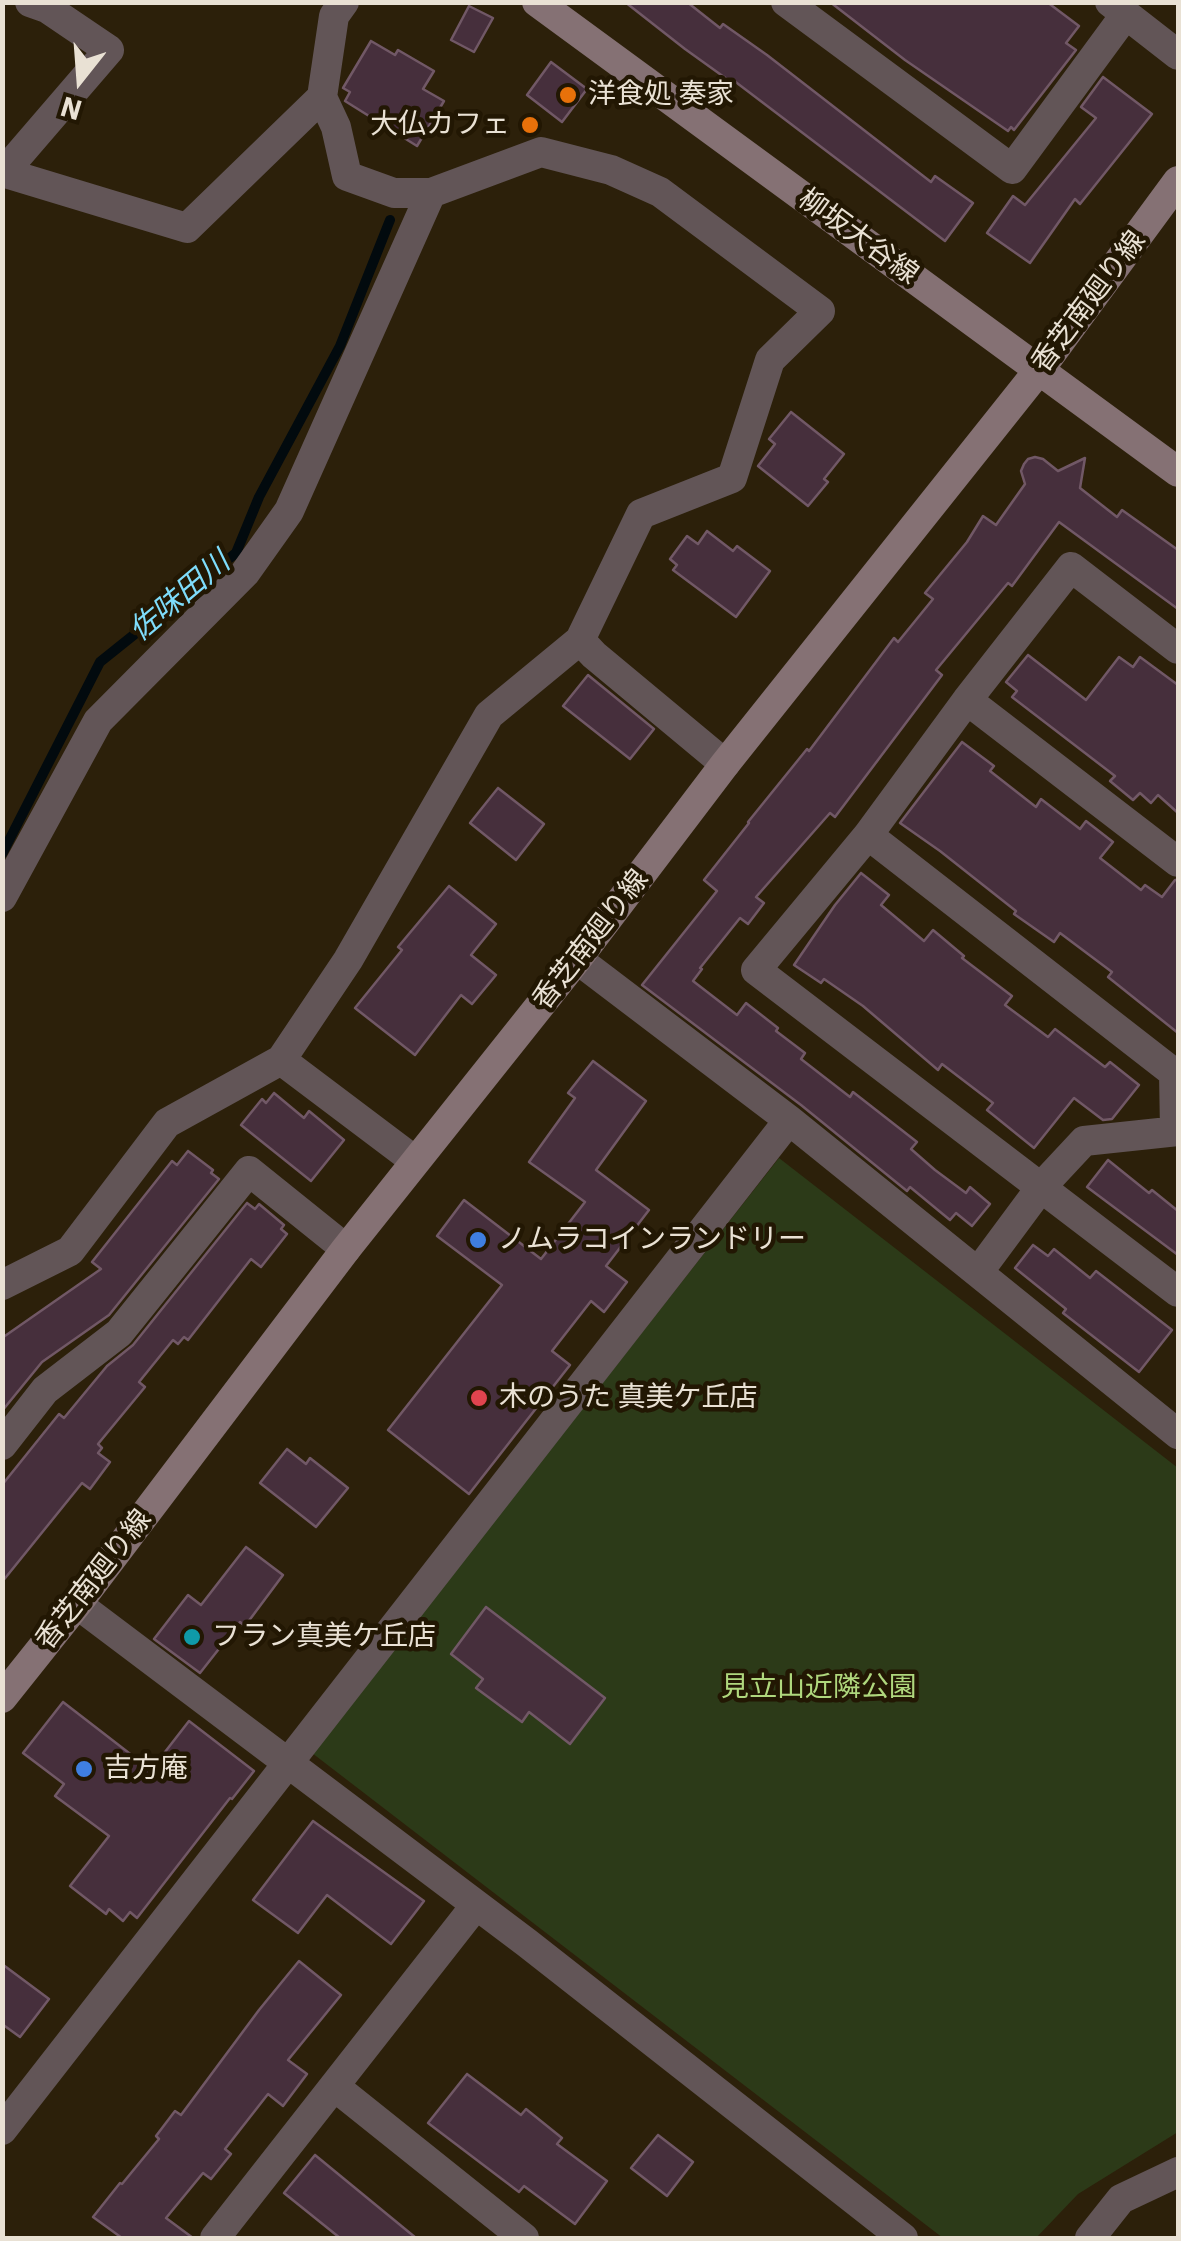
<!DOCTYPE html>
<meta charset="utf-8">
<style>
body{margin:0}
#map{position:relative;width:1181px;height:2241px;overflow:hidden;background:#2c200a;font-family:"IBM Plex Sans",sans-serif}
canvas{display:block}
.frame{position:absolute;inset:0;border:5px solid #e9e1d4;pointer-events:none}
.north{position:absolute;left:30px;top:30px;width:100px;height:100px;-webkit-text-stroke:8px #221703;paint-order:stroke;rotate:197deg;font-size:28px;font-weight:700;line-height:40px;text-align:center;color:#e9e1d4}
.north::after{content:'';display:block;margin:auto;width:35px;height:45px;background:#e9e1d4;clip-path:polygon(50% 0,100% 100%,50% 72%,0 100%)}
</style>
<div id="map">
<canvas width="1181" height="2241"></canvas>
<div class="frame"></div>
<div class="north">N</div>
</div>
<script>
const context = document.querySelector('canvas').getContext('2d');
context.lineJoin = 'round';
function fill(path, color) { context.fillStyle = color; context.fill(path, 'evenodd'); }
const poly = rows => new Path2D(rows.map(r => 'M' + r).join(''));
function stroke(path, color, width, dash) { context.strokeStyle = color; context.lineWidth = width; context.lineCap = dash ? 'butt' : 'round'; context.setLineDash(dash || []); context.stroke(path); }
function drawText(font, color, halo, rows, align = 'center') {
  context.font = font + ' "IBM Plex Sans","Noto Sans JP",sans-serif'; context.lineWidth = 9; context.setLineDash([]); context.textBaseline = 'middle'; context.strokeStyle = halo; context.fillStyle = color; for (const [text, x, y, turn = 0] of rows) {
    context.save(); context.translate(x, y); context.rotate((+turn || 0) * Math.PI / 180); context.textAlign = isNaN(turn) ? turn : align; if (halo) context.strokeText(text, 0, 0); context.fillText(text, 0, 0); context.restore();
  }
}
fill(poly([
 [779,1158,1178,1468,1178,2132,1078,2194,1036,2238,943,2238,312,1753]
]), '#2c3a18');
stroke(poly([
 [2,854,100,662,236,553,259,497,340,346,390,220]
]), '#020a0e', 10);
const building = poly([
 [625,2,687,2,720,28,723,24,767,55,931,182,935,176,973,203,945,241,733,80,731,82,685,49,625,2],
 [830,2,1047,2,1079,26,1066,43,1076,50,1014,130,1011,127,1008,131,905,60,830,2],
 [469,6,493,18,474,52,451,40,469,6],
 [371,41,395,55,398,50,434,71,423,89,444,101,417,146,345,101,350,92,343,88,371,41],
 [551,62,587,89,562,122,527,95,551,62],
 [1103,77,1152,114,1080,204,1075,199,1030,263,987,233,1013,196,1025,205,1096,118,1081,107,1103,77],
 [791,412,844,454,824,479,828,482,808,506,758,466,775,444,769,439,791,412],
 [1035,457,1043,459,1058,471,1085,458,1080,488,1117,517,1122,510,1178,550,1178,609,1059,522,1012,586,1008,583,936,670,942,675,835,817,830,813,756,897,764,903,748,924,740,918,700,968,702,969,693,981,737,1015,746,1003,778,1028,776,1031,805,1053,801,1059,850,1097,853,1092,917,1142,911,1149,935,1170,966,1193,970,1187,990,1204,972,1226,956,1213,950,1220,910,1187,907,1191,801,1105,642,985,717,891,704,880,749,823,748,822,807,749,809,751,894,638,898,642,933,599,925,593,967,542,983,516,996,525,1025,484,1021,471,1024,464,1028,459,1035,457],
 [707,531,733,551,737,546,770,571,736,617,673,570,677,565,670,559,687,536,698,544,707,531],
 [1028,655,1086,700,1119,657,1133,667,1140,657,1178,685,1178,813,1158,795,1151,803,1140,793,1133,800,1110,781,1115,776,1012,697,1017,691,1006,682,1028,655],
 [588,675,654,729,630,759,563,706,588,675],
 [962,742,994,766,990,771,1036,807,1041,799,1080,829,1086,821,1113,842,1100,858,1141,890,1145,885,1162,897,1175,880,1178,880,1178,1033,1108,977,1112,972,1060,933,1054,942,1014,914,1016,911,940,851,900,823,962,742],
 [498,788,544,824,516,860,470,823,498,788],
 [861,873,889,895,881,905,924,941,933,930,964,956,962,958,1012,996,1005,1005,1048,1037,1055,1029,1105,1067,1110,1062,1139,1085,1112,1119,1103,1120,1074,1098,1034,1148,987,1110,993,1103,942,1064,938,1070,863,1006,824,979,821,983,794,965,835,905,861,873],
 [449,886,496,924,471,955,496,975,472,1004,461,995,415,1055,355,1008,402,950,398,947,449,886],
 [593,1061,646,1101,596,1170,649,1210,606,1266,627,1282,604,1312,591,1301,552,1351,570,1365,469,1494,388,1430,502,1285,437,1236,464,1200,541,1259,585,1202,529,1162,575,1098,568,1093,593,1061],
 [274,1093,304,1118,309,1111,344,1140,311,1181,241,1125,262,1099,266,1103,274,1093],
 [188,1151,213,1170,211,1173,219,1179,109,1315,42,1362,2,1411,2,1338,101,1269,92,1262,172,1161,177,1165,188,1151],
 [1108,1160,1149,1193,1152,1190,1178,1211,1178,1255,1087,1187,1108,1160],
 [247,1203,255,1209,259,1204,284,1225,281,1229,287,1234,261,1267,251,1259,188,1340,184,1337,178,1344,173,1340,139,1382,145,1387,98,1444,102,1448,98,1453,110,1462,90,1489,82,1483,2,1582,2,1485,59,1414,64,1418,107,1366,133,1345,247,1203],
 [1033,1245,1048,1256,1054,1249,1090,1278,1096,1271,1172,1330,1139,1372,1063,1313,1066,1309,1015,1268,1033,1245],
 [287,1449,306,1464,310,1458,348,1488,316,1527,260,1483,287,1449],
 [246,1547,283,1575,245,1626,240,1622,200,1673,154,1639,188,1595,201,1605,246,1547],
 [486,1607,605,1698,570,1744,529,1712,522,1722,476,1688,483,1679,451,1654,486,1607],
 [63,1702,151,1770,189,1721,254,1771,232,1799,230,1798,137,1918,130,1912,123,1921,109,1909,106,1914,70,1886,109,1836,55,1796,64,1784,23,1753,63,1702],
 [313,1821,424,1901,391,1944,327,1895,298,1933,253,1900,313,1821],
 [299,1961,341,1995,288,2060,307,2074,283,2106,268,2094,225,2149,231,2154,211,2179,203,2173,166,2218,193,2238,122,2238,93,2217,120,2183,122,2184,159,2139,156,2136,175,2111,181,2115,259,2010,299,1961],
 [2,1964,49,1999,20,2037,2,2024,2,1964],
 [467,2074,521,2115,526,2109,562,2138,557,2144,607,2181,575,2224,524,2186,519,2192,428,2123,467,2074],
 [658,2135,693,2162,667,2196,631,2168,658,2135],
 [315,2155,416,2238,340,2238,284,2193,315,2155]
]);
fill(building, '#462f3c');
stroke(building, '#715866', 2.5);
stroke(poly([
 [786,2,1012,169,1126,14],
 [1110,2,1178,55],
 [2,172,187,228,322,97],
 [4,172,109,50,47,8,30,2],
 [580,640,594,655,725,764],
 [1178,649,1071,567,967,700,868,835,756,970,1178,1292],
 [967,700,1178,862],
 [868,835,1174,1073,1175,1131],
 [2,897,98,721,245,573,289,511,431,193],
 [577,959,789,1120,1178,1434],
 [281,1060,348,960,489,715,580,640,641,514,732,478,770,360,820,311,660,192,611,170,541,152,431,193,394,193,347,176,336,127,322,97,334,16,344,2],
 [979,1271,1042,1186,1084,1141,1178,1131],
 [2,1285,70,1251,167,1123,281,1060,415,1161],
 [2,1445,45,1390,119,1333,249,1171,346,1249],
 [77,1604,527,1943,903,2238],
 [334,2086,524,2238],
 [2,2130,789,1120],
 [215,2238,476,1905],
 [1090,2238,1121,2199,1178,2172]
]), '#625557', 30);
stroke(poly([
 [537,2,1178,472],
 [2,1698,77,1604,346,1249,577,959,725,764,1039,370,1178,181]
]), '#857174', 30);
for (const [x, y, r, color] of [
 [568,95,10,"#e8710a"],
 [530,125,10,"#e8710a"],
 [478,1240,10,"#3f7fe0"],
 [479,1398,10,"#e0444e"],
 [192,1637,10,"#0f9aa8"],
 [84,1769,10,"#3f7fe0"]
]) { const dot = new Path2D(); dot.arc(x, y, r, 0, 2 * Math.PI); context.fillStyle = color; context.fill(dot); stroke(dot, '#221703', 4); }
drawText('28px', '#e9e1d4', '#221703', [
 ["洋食処 奏家",588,95],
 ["大仏カフェ",510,125,"right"],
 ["ノムラコインランドリー",498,1240],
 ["木のうた 真美ケ丘店",499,1398],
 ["フラン真美ケ丘店",212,1637],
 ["吉方庵",104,1769]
], 'left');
drawText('28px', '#e9e1d4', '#221703', [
 ["柳坂大谷線",858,237,36],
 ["香芝南廻り線",1089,302,-53],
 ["香芝南廻り線",591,940,-52],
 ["香芝南廻り線",94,1580,-52]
]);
drawText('28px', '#afd77d', '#221703', [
 ["見立山近隣公園",819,1688]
]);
drawText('italic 30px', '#7edcfb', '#221703', [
 ["佐味田川",180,597,-40]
]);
</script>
